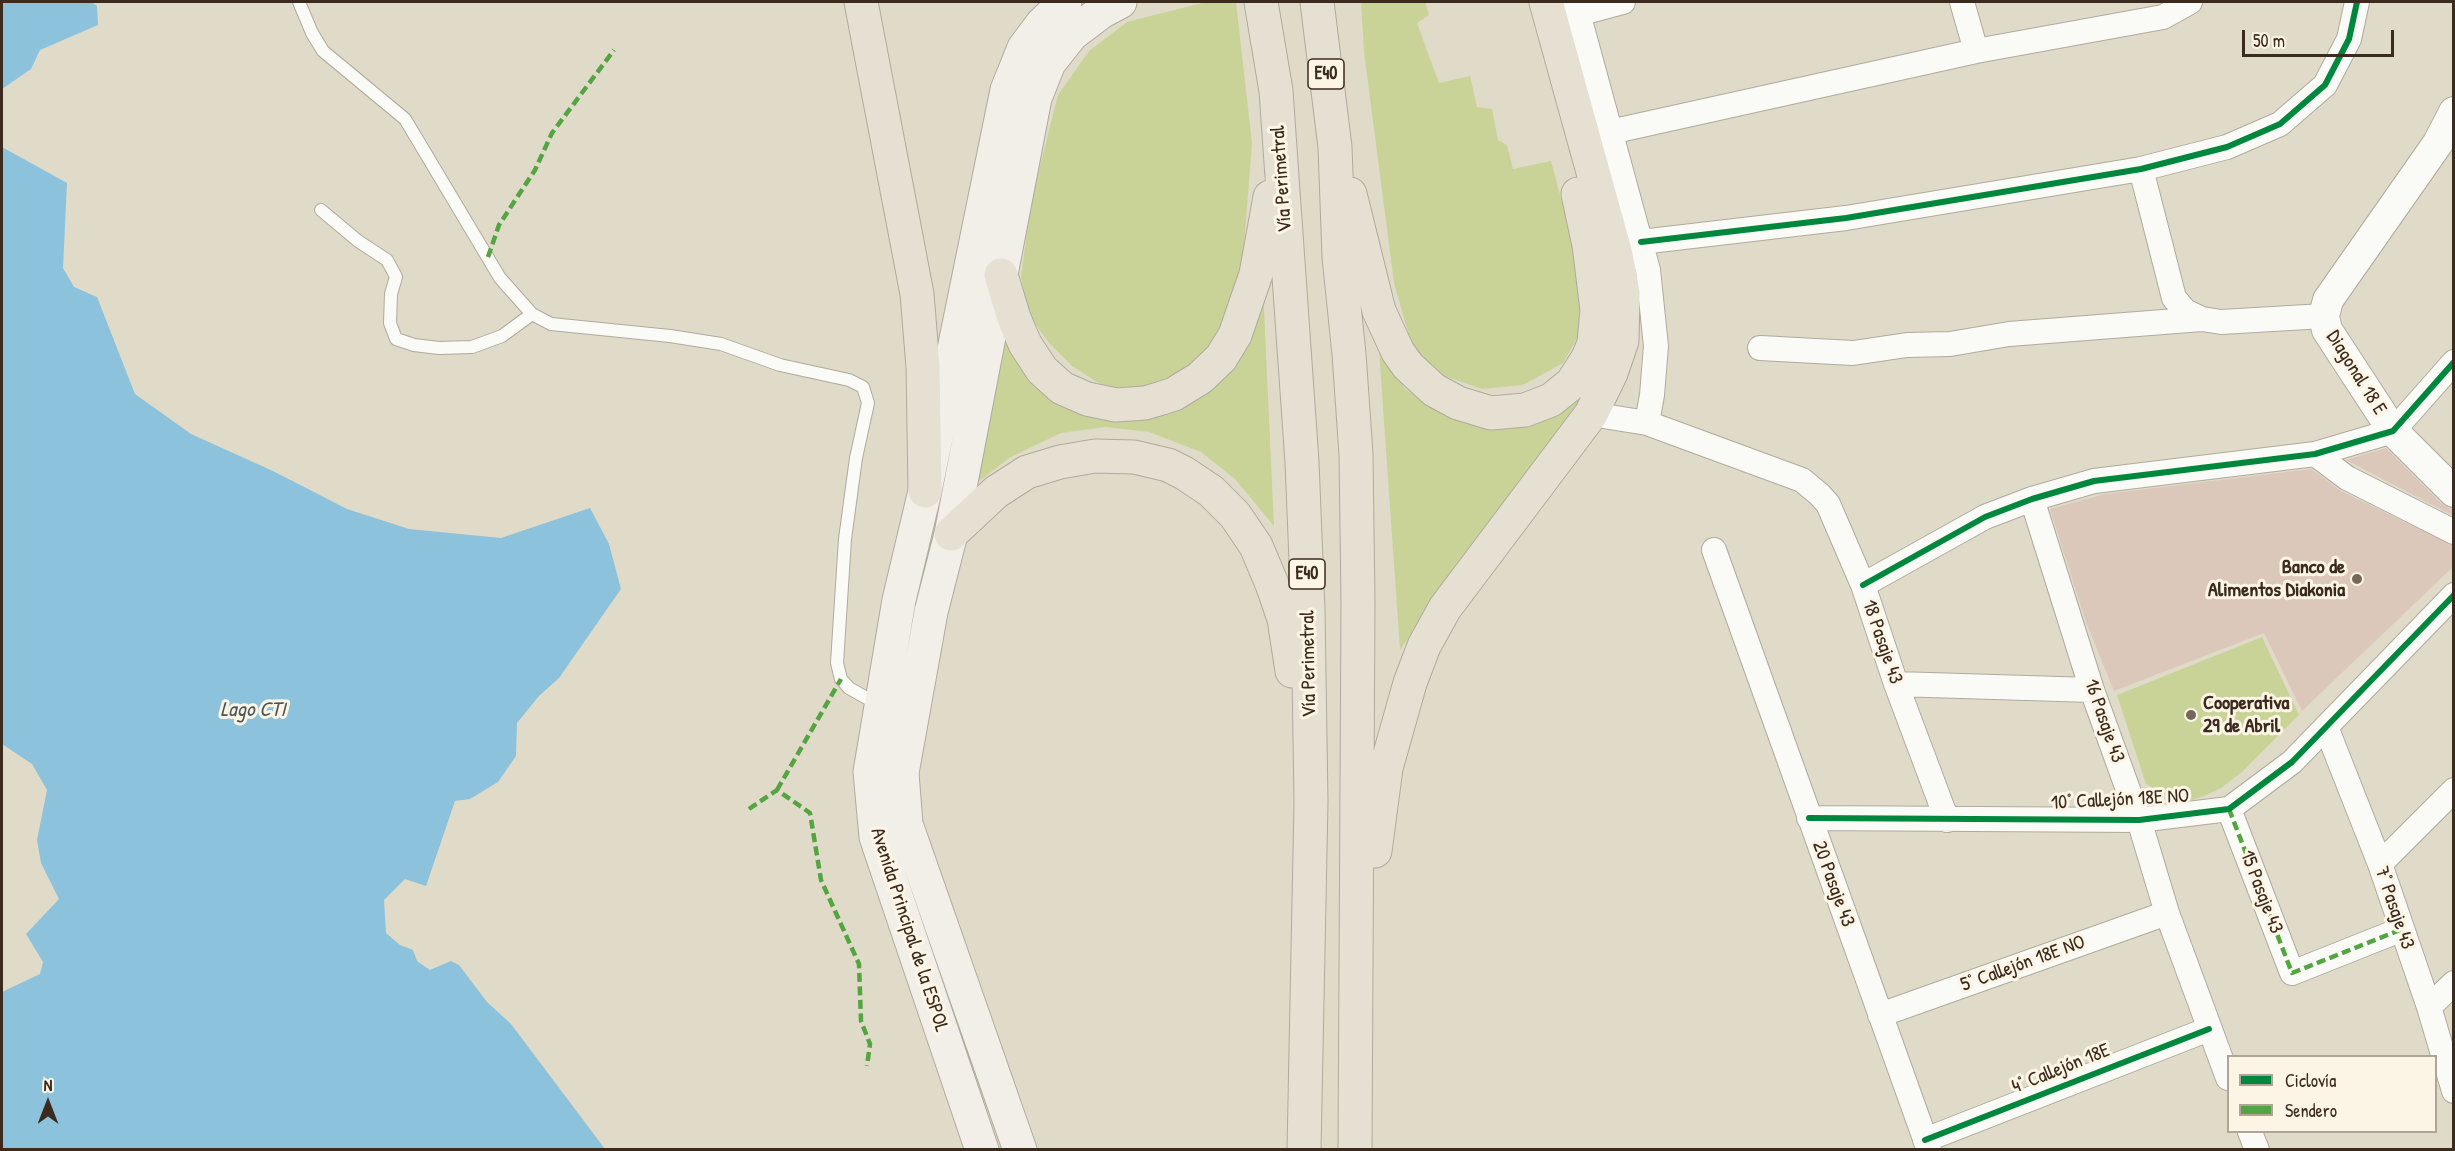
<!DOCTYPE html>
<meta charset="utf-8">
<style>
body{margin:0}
#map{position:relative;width:2455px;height:1151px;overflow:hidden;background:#e0dbc8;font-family:"Patrick Hand",sans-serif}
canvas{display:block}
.frame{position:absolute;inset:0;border:3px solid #3b2a1e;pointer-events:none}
.legend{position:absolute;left:2227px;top:1055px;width:210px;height:78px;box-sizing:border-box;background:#fcf5e5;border:2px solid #afa495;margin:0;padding:8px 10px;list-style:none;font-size:18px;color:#3b2a1e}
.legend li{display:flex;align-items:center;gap:12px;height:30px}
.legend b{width:30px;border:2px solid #afa495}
.north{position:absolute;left:18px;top:1073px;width:60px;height:60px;-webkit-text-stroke:4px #fcf5e5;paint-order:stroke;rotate:0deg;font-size:16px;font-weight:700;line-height:24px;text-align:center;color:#3b2a1e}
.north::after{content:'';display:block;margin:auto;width:21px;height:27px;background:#3b2a1e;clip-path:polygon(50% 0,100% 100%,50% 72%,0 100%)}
.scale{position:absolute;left:2242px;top:30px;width:152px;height:27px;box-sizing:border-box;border:3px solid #3b2a1e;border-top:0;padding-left:8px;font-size:18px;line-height:21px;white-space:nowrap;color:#3b2a1e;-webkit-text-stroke:4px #fcf5e5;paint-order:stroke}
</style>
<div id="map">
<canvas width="2455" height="1151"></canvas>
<div class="frame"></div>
<ul class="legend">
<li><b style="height:8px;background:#00873e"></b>Ciclovía</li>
<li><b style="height:8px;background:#54a441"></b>Sendero</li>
</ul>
<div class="north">N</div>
<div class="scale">50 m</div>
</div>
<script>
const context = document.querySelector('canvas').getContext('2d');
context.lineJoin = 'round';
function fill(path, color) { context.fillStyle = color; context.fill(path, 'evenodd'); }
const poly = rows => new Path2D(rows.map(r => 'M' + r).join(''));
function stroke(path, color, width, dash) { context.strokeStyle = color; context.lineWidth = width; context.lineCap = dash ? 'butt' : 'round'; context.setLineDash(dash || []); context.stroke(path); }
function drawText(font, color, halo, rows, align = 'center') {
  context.font = font + ' "Patrick Hand",sans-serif'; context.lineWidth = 6; context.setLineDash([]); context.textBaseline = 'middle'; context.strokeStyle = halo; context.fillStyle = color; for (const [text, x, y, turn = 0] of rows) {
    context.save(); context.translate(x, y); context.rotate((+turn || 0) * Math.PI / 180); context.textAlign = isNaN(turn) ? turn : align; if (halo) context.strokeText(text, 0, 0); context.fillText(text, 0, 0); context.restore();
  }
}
fill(poly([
 [1206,2,1236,2,1252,143,1243,258,1230,319,1213,348,1179,379,1137,391,1100,384,1072,366,1049,343,1028,314,1021,277,1031,201,1058,95,1089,51,1127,22],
 [1361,2,1425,2,1429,15,1417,23,1439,83,1470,76,1477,107,1492,109,1498,140,1507,145,1513,169,1551,161,1588,299,1581,332,1563,363,1523,385,1482,389,1441,375,1413,350,1394,283,1364,52],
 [1263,288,1274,526,1235,479,1201,452,1149,432,1106,427,1061,433,1009,458,974,485,998,324,1060,393,1199,393],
 [1378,335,1386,359,1405,389,1452,417,1598,371,1582,406,1484,529,1400,650],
 [2262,637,2299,715,2242,772,2221,788,2204,796,2192,800,2175,800,2146,784,2117,695]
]), '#c9d398');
fill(poly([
 [2,2,92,2,97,6,98,25,40,50,31,69,2,89],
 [2,147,67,183,63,268,74,287,97,297,135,394,191,434,273,471,347,509,409,529,501,538,590,508,609,544,621,589,559,678,539,696,517,723,516,756,498,782,470,799,455,801,426,886,405,879,384,900,386,933,400,945,413,950,417,961,430,970,451,961,459,965,487,1002,511,1024,605,1149,2,1149,2,992,40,974,43,962,26,934,59,899,41,863,37,840,47,790,32,764,2,744]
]), '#8cc2db');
fill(poly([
 [2386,448,2442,504,2452,509,2454,516,2346,460],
 [2311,469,2341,491,2454,546,2454,566,2302,711,2264,633,2114,691,2086,622,2050,509,2105,494]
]), '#dbc8bb');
const service = poly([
 [299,2,312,33,323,51,405,119,500,278,532,314,551,324,670,336,721,344,780,365,849,380,863,387,868,403,856,458,845,539,837,663,841,679,849,688,879,705],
 [321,210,358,241,387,260,393,271,396,277,391,294,390,323,396,339,414,345,439,348,472,347,502,336,532,314]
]);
const minor = poly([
 [1575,2,1648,270,1656,346,1652,395,1647,423],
 [1962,2,1976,51],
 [1578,14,1623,2],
 [1610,132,1976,51,2163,17,2190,2],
 [2141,169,2174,298,2185,311,2202,319,2221,322,2324,316],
 [1641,242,1846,218,2141,169,2227,147,2280,124,2325,85,2349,39,2357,2],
 [1760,348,1853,353,1907,345,1950,344,2009,334,2202,319],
 [1591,414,1647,423,1802,480,1819,494,1828,504,1863,585,1896,684,1947,820],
 [2315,454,2347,478,2454,532],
 [2032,499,2092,690,2139,820,2167,913,2228,1078],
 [1714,550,1929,1150],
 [1863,585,1985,517,2032,499,2094,481,2315,454,2393,431,2454,362],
 [1896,684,2092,690],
 [2326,727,2380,864,2429,1007,2454,1091],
 [2229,809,2292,973,2400,930],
 [1809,818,2139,820,2229,809,2292,762,2454,595],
 [2380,864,2454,790],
 [2429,1007,2454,983],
 [1880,1015,2167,913],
 [2250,1132,2257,1150],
 [1925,1140,2209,1029]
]);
const tertiary = poly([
 [2454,112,2438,143,2328,300,2324,316,2327,330,2393,431,2454,492]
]);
const secondary = poly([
 [982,1150,876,837,870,772,899,600,925,491,1007,90,1024,48,1042,24,1065,2],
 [1020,1150,906,824,902,773,931,612,951,534,1035,98,1049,63,1072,34,1101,12,1120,2]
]);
const trunk = poly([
 [861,2,917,294,923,367,925,491],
 [1261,2,1276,91,1302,462,1308,610,1311,802,1304,1150],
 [1317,2,1335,147,1339,257,1349,354,1356,454,1358,602,1355,1150],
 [1350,194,1379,311,1398,352,1408,366,1434,390,1458,403,1491,413,1525,410,1551,400,1572,383,1588,358,1594,343,1597,310,1589,245,1578,194],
 [1001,275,1014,318,1025,344,1042,370,1062,388,1087,399,1116,405,1145,403,1162,398,1174,394,1200,378,1221,358,1235,335,1256,274,1270,197],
 [951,534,996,492,1027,472,1060,462,1095,456,1134,457,1168,465,1184,473,1211,491,1235,515,1256,546,1272,584,1284,619,1292,671],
 [1375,851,1386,768,1410,683,1424,646,1445,608,1591,414,1611,373,1622,341,1623,293,1616,255,1546,2]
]);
stroke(service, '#afaa9d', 14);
stroke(minor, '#afaa9d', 26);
stroke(tertiary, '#afaa9d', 32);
stroke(secondary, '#afaa9d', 35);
stroke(trunk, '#afaa9d', 35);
stroke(service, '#fafaf7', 12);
stroke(minor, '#fafaf7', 24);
stroke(tertiary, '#fafaf7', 30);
stroke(secondary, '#f2efe8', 33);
stroke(trunk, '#e6e0d2', 33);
stroke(poly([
 [488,257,499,225,535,170,552,133,614,50],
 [777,790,841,679],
 [749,809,777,790,810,813,821,880,859,964,861,1021,870,1044,867,1066],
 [2229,809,2292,973,2400,930]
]), '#54a441', 4.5, [9, 4.5]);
stroke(poly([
 [1641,242,1846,218,2141,169,2227,147,2280,124,2325,85,2349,39,2357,2],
 [1863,585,1985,517,2032,499,2094,481,2315,454,2393,431,2454,362],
 [1809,818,2139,820,2229,809,2292,762,2454,595],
 [1925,1140,2209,1029]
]), '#00873e', 6);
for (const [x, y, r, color] of [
 [2357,579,6,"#75685a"],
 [2191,715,6,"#75685a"]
]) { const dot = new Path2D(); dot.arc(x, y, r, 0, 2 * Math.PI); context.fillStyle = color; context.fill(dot); stroke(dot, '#fcf5e5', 2); }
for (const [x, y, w] of [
 [1326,74,36],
 [1307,574,36]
]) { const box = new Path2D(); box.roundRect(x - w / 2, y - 15, w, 30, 4.5); context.fillStyle = '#fcf5e5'; context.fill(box); stroke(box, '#3b2a1e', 1.5); }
drawText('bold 18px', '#3b2a1e', null, [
 ["E40",1326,74],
 ["E40",1307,574]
]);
drawText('20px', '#3b2a1e', '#fcf5e5', [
 ["Vía Perimetral",1282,179,-94],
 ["Diagonal 18 E",2356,373,58],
 ["18 Pasaje 43",1882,642,71],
 ["Vía Perimetral",1309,664,-91],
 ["16 Pasaje 43",2104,721,71],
 ["10° Callejón 18E NO",2120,800,-3],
 ["20 Pasaje 43",1833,884,70],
 ["15 Pasaje 43",2261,892,69],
 ["7° Pasaje 43",2394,908,71],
 ["Avenida Principal de la ESPOL",909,930,72],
 ["5° Callejón 18E NO",2023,964,-20],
 ["4° Callejón 18E",2061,1069,-22]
]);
drawText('bold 20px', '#3b2a1e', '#fcf5e5', [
 ["Banco de",2345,568],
 ["Alimentos Diakonia",2345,591],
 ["Cooperativa",2203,704,"left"],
 ["29 de Abril",2203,727,"left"]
], 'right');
drawText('italic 21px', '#485559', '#fcf5e5', [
 ["Lago CTI",253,710]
]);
</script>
